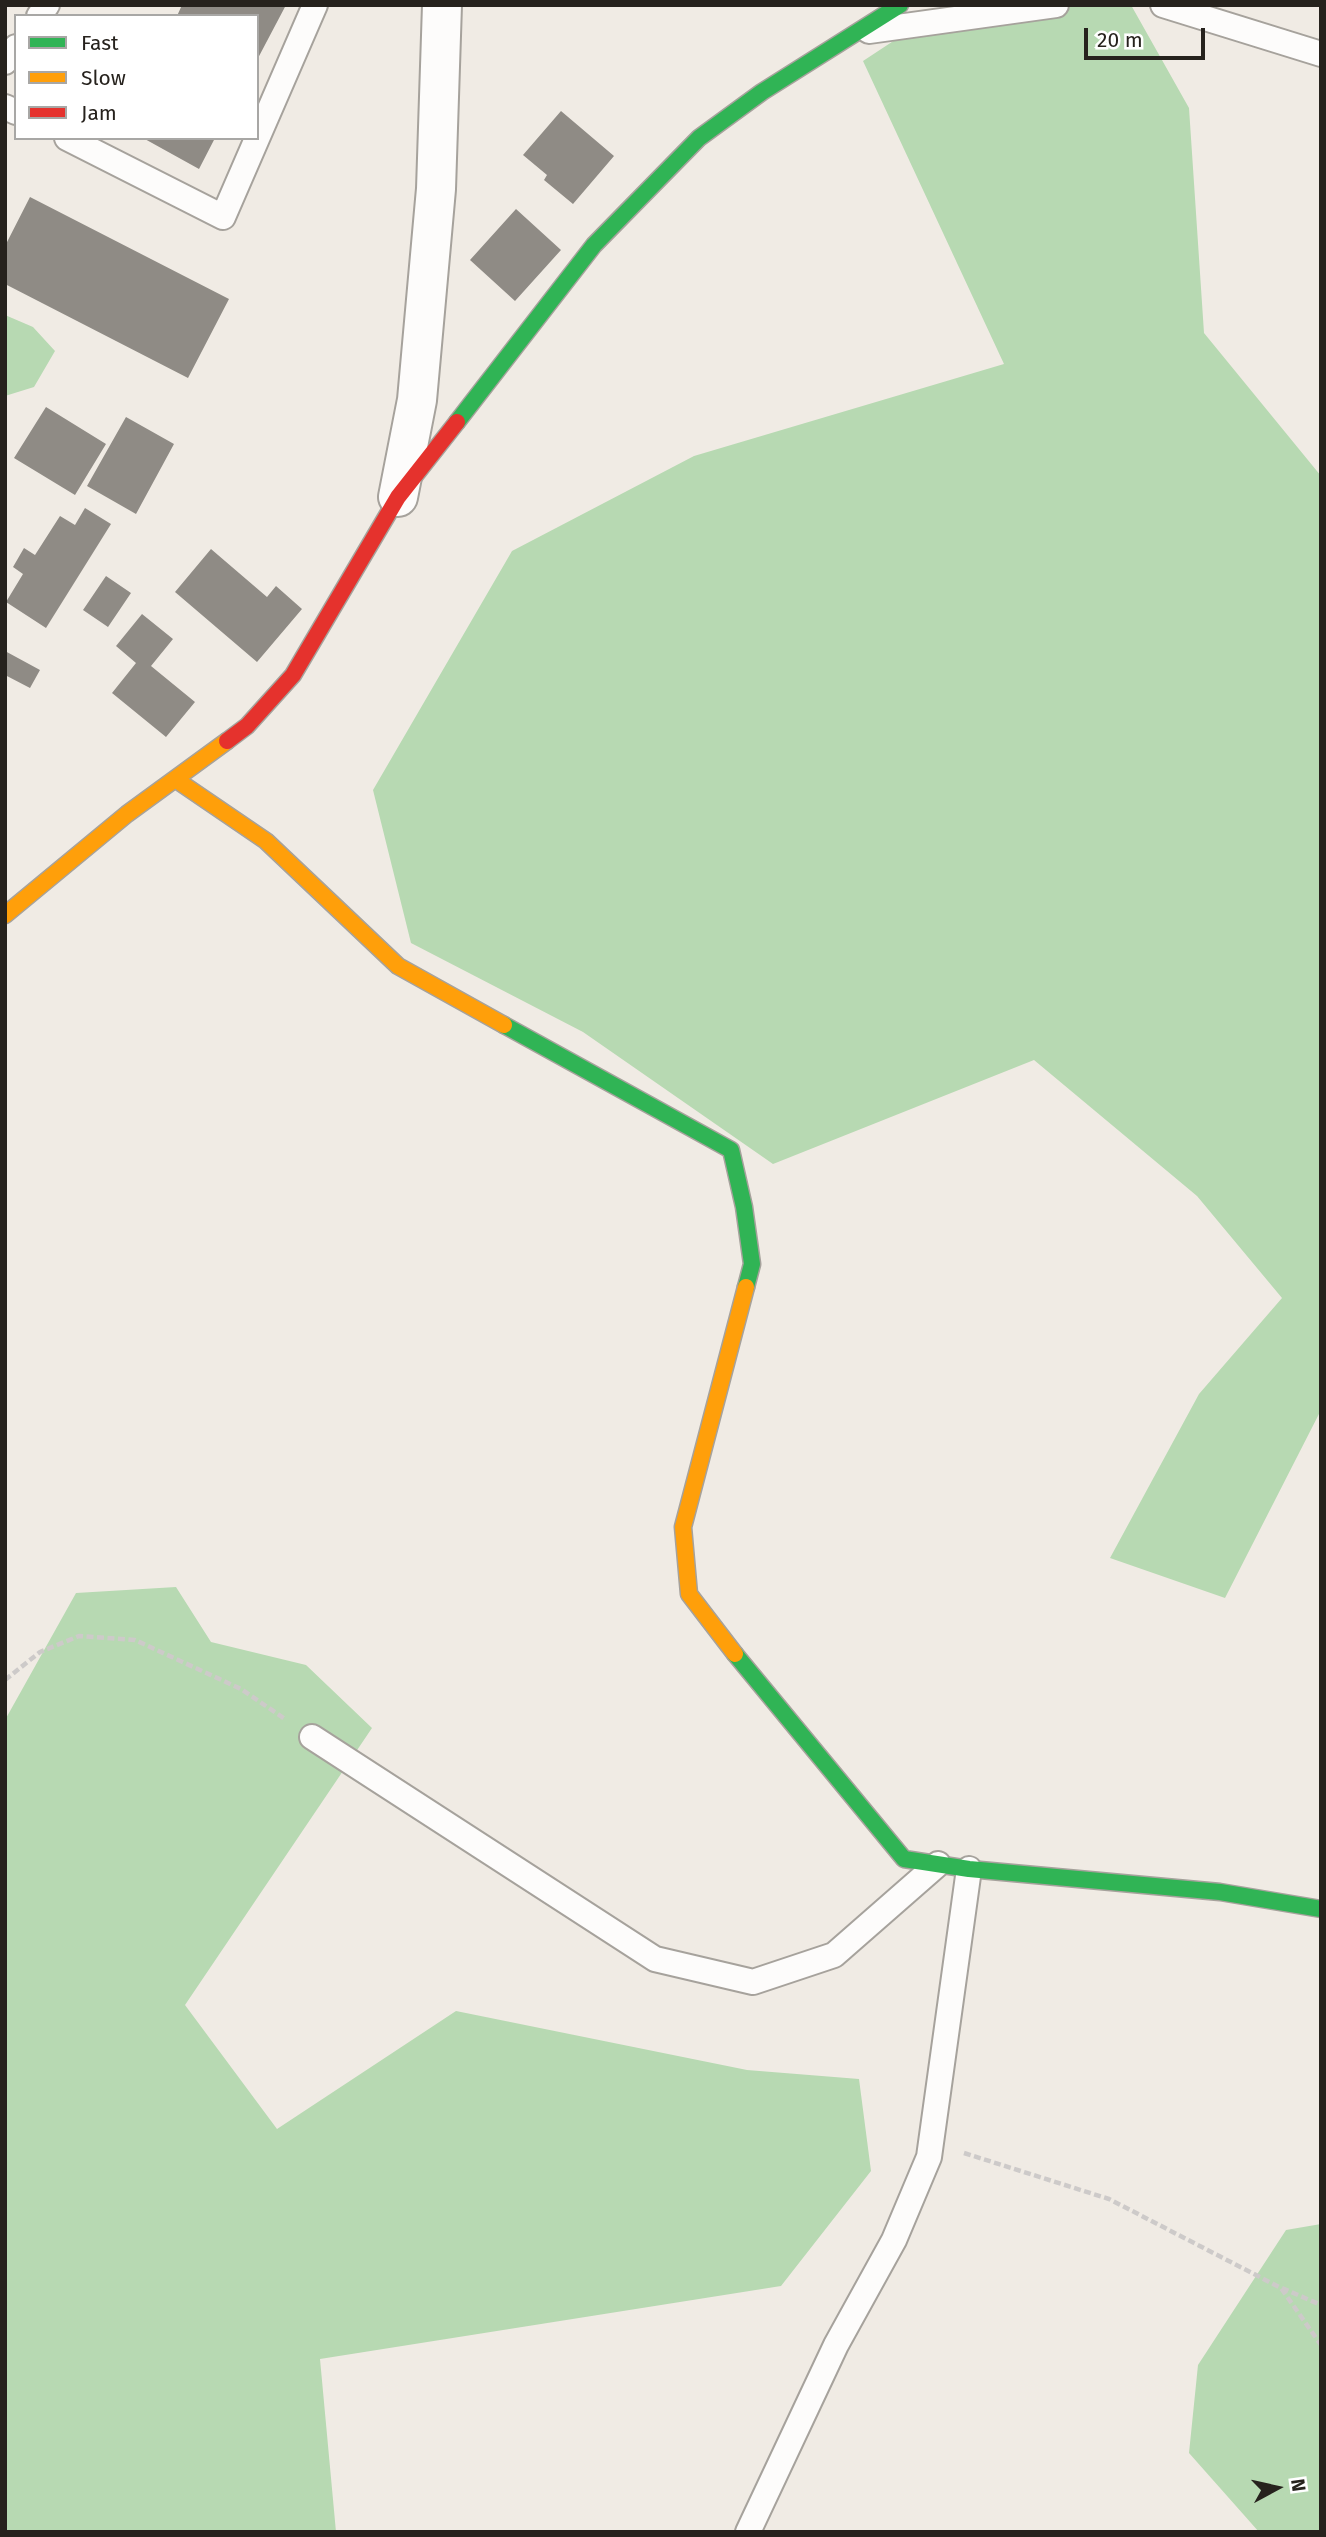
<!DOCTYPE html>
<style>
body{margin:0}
#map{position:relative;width:1326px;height:2537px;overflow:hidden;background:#f0ebe4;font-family:"Fira Sans",sans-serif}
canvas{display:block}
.frame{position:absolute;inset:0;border:7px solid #26221d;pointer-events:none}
.legend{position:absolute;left:14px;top:14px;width:245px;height:126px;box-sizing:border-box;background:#fff;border:2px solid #a8a7a5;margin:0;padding:9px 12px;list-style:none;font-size:21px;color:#26221d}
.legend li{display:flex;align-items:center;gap:14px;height:35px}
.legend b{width:35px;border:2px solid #a8a7a5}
.north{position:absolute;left:1242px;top:2453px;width:70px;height:70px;-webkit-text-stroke:5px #fff;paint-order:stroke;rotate:82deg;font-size:19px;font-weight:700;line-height:28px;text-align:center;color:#26221d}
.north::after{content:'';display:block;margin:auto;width:24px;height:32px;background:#26221d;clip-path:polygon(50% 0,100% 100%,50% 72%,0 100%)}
.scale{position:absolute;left:1084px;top:28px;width:121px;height:32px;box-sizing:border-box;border:4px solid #26221d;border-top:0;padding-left:9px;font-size:21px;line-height:24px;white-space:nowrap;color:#26221d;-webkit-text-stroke:5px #fff;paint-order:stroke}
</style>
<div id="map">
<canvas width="1326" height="2537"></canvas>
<div class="frame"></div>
<ul class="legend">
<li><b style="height:9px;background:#30b455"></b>Fast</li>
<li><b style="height:9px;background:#ff9f0a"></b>Slow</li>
<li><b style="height:9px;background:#e5322d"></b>Jam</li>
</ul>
<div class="north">N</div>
<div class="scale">20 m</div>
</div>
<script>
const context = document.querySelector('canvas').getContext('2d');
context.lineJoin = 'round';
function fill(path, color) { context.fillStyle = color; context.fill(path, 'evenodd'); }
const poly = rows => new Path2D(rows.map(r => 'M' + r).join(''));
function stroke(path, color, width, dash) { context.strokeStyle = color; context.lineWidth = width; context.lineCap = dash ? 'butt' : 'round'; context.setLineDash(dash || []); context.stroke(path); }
fill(poly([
 [948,5,1131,5,1189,108,1204,333,1321,476,1321,1410,1225,1598,1110,1558,1199,1394,1282,1298,1197,1196,1034,1060,773,1164,583,1032,411,943,373,790,512,551,694,456,1004,364,863,61],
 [5,315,33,327,55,351,34,387,5,396],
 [176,1587,211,1642,306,1665,372,1728,185,2005,277,2129,456,2011,747,2070,859,2079,871,2171,781,2286,320,2359,336,2532,5,2532,5,1720,76,1593],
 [1321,2224,1321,2532,1259,2532,1189,2453,1198,2365,1286,2230]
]), '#b7d9b2');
fill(poly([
 [182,5,286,5,257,60,257,16,177,16],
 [561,111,614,156,573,204,544,180,547,175,523,155],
 [143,138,215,138,199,169],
 [30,197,229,299,188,378,5,284,5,246],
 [516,209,561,250,515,301,470,260],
 [46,407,106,444,75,495,14,458],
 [126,417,174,444,136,514,87,486],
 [85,508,111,524,46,628,6,602,23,574,13,567,24,548,35,555,60,516,75,525],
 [211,549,267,597,276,586,302,609,257,662,175,592],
 [106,576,131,593,108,627,83,610],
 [142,614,173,639,151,666,195,702,166,737,112,693,136,663,116,646],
 [5,651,40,670,30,688,5,675]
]), '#8f8b85');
const lane = poly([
 [1163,5,1321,54],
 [39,16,47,5],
 [869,31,1056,5],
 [5,62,16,47],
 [5,107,16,112],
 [67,138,223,217,315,5],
 [312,1737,655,1959,753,1982,834,1955,938,1864],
 [748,2532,836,2345,894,2240,929,2157,969,1869]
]);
const street = poly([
 [398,497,417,400,436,189,442,5]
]);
const fast = poly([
 [457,422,594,245,699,138,762,92,900,5],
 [504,1025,731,1150,744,1207,752,1264,746,1287],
 [735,1654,904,1859,969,1869,1220,1892,1321,1909]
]);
const slow = poly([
 [175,779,266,841,398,966,504,1025],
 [5,915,127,814,227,741],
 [735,1654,689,1594,683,1527,746,1287]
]);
const jam = poly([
 [227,741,247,726,293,675,398,497,457,422]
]);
stroke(lane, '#a6a29c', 28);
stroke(street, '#a6a29c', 42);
stroke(fast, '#a6a29c', 19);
stroke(slow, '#a6a29c', 19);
stroke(jam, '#a6a29c', 19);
stroke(poly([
 [5,1680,40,1652,79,1636,135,1640,241,1689,285,1719],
 [964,2153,1109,2199,1281,2288,1321,2345],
 [1282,2288,1321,2305]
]), '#cdcac9', 4.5, [7, 3.5]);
stroke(lane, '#fdfcfb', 24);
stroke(street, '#fdfcfb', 38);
stroke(fast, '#30b455', 16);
stroke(slow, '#ff9f0a', 16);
stroke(jam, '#e5322d', 16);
</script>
